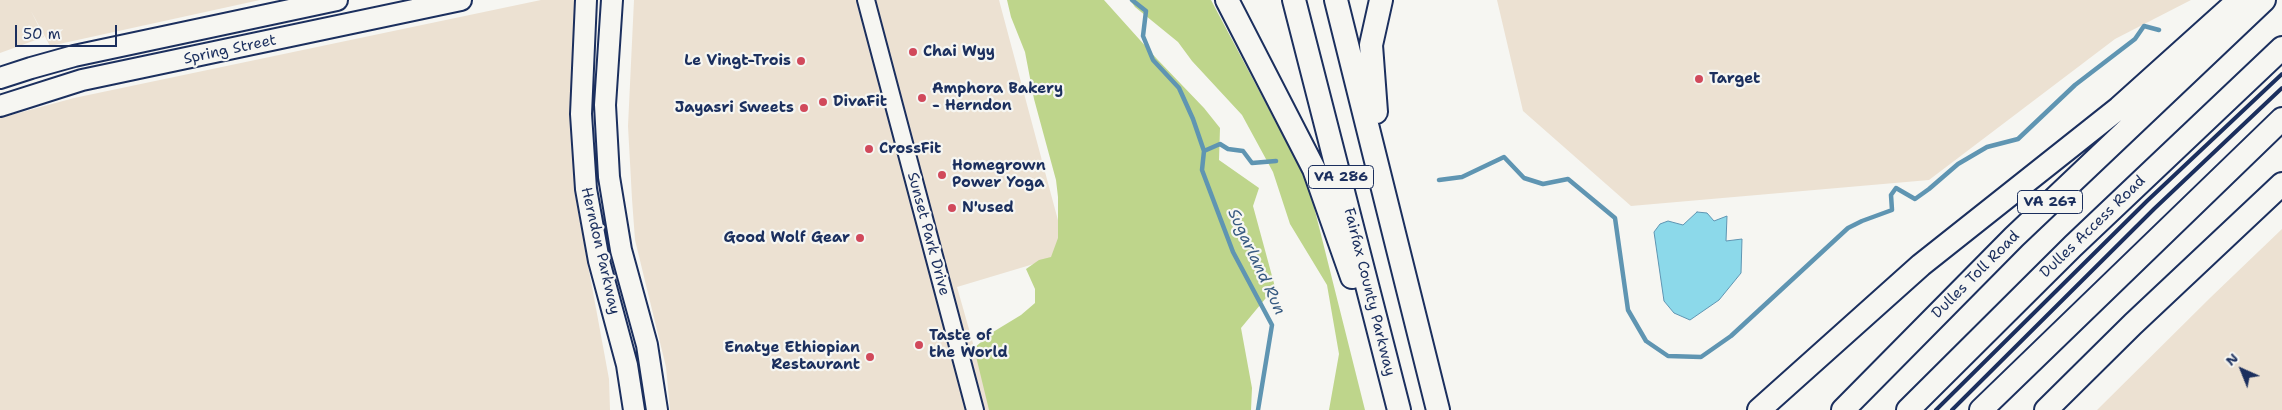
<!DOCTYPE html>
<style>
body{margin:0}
#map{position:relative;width:2282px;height:410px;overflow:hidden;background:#f6f6f2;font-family:"Shantell Sans",sans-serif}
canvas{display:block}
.north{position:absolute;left:2217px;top:345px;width:50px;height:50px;-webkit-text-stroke:4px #f6f6f2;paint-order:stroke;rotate:316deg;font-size:14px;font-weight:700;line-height:20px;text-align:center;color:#1b2f5e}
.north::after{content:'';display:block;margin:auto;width:18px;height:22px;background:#1b2f5e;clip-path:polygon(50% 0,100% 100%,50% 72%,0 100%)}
.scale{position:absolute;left:15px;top:25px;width:102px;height:22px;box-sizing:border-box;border:2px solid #1b2f5e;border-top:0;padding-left:6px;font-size:15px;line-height:18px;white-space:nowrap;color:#1b2f5e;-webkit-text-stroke:4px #f6f6f2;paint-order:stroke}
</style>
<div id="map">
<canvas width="2282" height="410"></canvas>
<div class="north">N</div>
<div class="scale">50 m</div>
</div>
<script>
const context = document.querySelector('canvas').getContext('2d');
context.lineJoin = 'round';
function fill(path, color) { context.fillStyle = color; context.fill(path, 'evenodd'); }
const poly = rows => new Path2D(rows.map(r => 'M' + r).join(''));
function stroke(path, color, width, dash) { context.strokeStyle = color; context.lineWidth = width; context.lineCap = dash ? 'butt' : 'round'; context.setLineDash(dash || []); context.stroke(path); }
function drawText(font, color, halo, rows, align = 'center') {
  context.font = font + ' "Shantell Sans",sans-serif'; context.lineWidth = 4.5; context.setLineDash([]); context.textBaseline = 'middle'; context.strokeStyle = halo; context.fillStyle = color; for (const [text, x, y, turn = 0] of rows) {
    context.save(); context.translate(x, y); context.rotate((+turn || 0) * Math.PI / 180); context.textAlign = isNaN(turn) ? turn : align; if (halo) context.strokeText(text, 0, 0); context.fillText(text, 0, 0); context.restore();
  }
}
fill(poly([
 [0,0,260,0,50,46,31,11,44,37,0,53],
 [541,0,583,0,574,95,574,189,609,379,610,410,0,410,0,118,74,98],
 [634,0,999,0,1067,254,957,287,992,410,670,410,666,367,635,240,632,199,628,126],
 [1497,0,2191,0,2115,39,1929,180,1631,206,1523,111],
 [2282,229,2282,410,2097,410,2211,297]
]), '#ece1d2');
fill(poly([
 [1007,0,1104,0,1157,59,1204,108,1220,128,1219,160,1259,188,1253,206,1275,287,1241,328,1252,388,1251,410,989,410,974,348,993,332,1021,315,1035,303,1035,289,1026,269,1039,260,1051,257,1058,238,1058,197,1056,180,1034,99,1025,52,1011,17],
 [1130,0,1211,0,1308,183,1365,410,1329,410,1339,354,1327,285,1290,224,1273,172,1242,115,1192,61,1178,42,1135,7]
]), '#bed58b');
const water = poly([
 [1697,212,1707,213,1714,221,1727,216,1726,241,1742,239,1741,273,1719,300,1690,320,1674,313,1664,301,1654,232,1660,224,1668,221,1683,225,1697,212]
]);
fill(water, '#8cd9ea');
stroke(water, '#5f95b2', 1);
stroke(poly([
 [1132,0,1146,11,1143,36,1153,60,1179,88,1193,119,1204,151,1202,170,1233,252,1272,325,1258,410],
 [1204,151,1220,144,1228,149,1243,151,1252,163,1276,161],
 [1439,180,1462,177,1504,157,1524,178,1543,184,1568,179,1615,218,1628,310,1646,341,1668,356,1701,357,1731,336,1848,228,1862,221,1892,210,1891,195,1896,188,1915,199,1929,189,1958,164,1987,147,2018,139,2075,85,2135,39,2144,26,2159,30]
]), '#5f95b2', 4.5);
const minor = poly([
 [866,0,975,410]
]);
const major = poly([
 [586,0,581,114,586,189,599,261,627,365,634,410],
 [612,0,605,105,609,177,621,250,647,345,657,410],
 [0,78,31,68,74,56,337,0],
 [0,106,82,80,461,0]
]);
const highway = poly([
 [1227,0,1314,169,1352,277],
 [1294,0,1399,410],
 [1336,0,1438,410],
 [1376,112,1371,45,1381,0],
 [1759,410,1921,265,2119,108,2239,0],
 [1843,410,2014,237,2264,0],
 [1908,410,2073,246,2282,48],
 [1981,410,2282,119],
 [2046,410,2133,324,2282,184]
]);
stroke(minor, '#1b2f5e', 20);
stroke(major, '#1b2f5e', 24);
stroke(highway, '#1b2f5e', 26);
stroke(minor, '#f6f6f2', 16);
stroke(major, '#f6f6f2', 20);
stroke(highway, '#f6f6f2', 22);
stroke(poly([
 [1936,410,2147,201,2282,74],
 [1952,410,2154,209,2282,88]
]), '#1b2f5e', 4);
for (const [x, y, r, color] of [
 [913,52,5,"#d1495b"],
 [801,61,5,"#d1495b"],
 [1699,79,5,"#d1495b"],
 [922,98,5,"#d1495b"],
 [823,102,5,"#d1495b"],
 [804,108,5,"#d1495b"],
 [869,149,5,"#d1495b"],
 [942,175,5,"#d1495b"],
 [952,208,5,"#d1495b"],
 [860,238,5,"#d1495b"],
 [919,345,5,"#d1495b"],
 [870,357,5,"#d1495b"]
]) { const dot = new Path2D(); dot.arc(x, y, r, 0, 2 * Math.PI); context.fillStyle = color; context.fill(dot); stroke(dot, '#f6f6f2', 2); }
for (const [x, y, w] of [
 [1341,177,65],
 [2050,202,65]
]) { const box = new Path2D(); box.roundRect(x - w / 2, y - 11.5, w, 23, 4); context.fillStyle = '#f6f6f2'; context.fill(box); stroke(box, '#1b2f5e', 1); }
drawText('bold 14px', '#1b2f5e', null, [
 ["VA 286",1341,177],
 ["VA 267",2050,202]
]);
drawText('15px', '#1b2f5e', '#f6f6f2', [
 ["Spring Street",230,50,-12],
 ["Dulles Access Road",2093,227,-44],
 ["Sunset Park Drive",928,234,75],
 ["Herndon Parkway",600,251,77],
 ["Dulles Toll Road",1976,275,-45],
 ["Fairfax County Parkway",1369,292,76]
]);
drawText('bold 15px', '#1b2f5e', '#f6f6f2', [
 ["Chai Wyy",923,52],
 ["Le Vingt-Trois",791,61,"right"],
 ["Target",1709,79],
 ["Amphora Bakery",932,89],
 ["- Herndon",932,106],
 ["DivaFit",833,102],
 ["Jayasri Sweets",794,108,"right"],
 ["CrossFit",879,149],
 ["Homegrown",952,166],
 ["Power Yoga",952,183],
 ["N'used",962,208],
 ["Good Wolf Gear",850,238,"right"],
 ["Taste of",929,336],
 ["the World",929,353],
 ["Enatye Ethiopian",860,348,"right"],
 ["Restaurant",860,365,"right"]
], 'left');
drawText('italic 16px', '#375a81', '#f6f6f2', [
 ["Sugarland Run",1256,262,65]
]);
</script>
